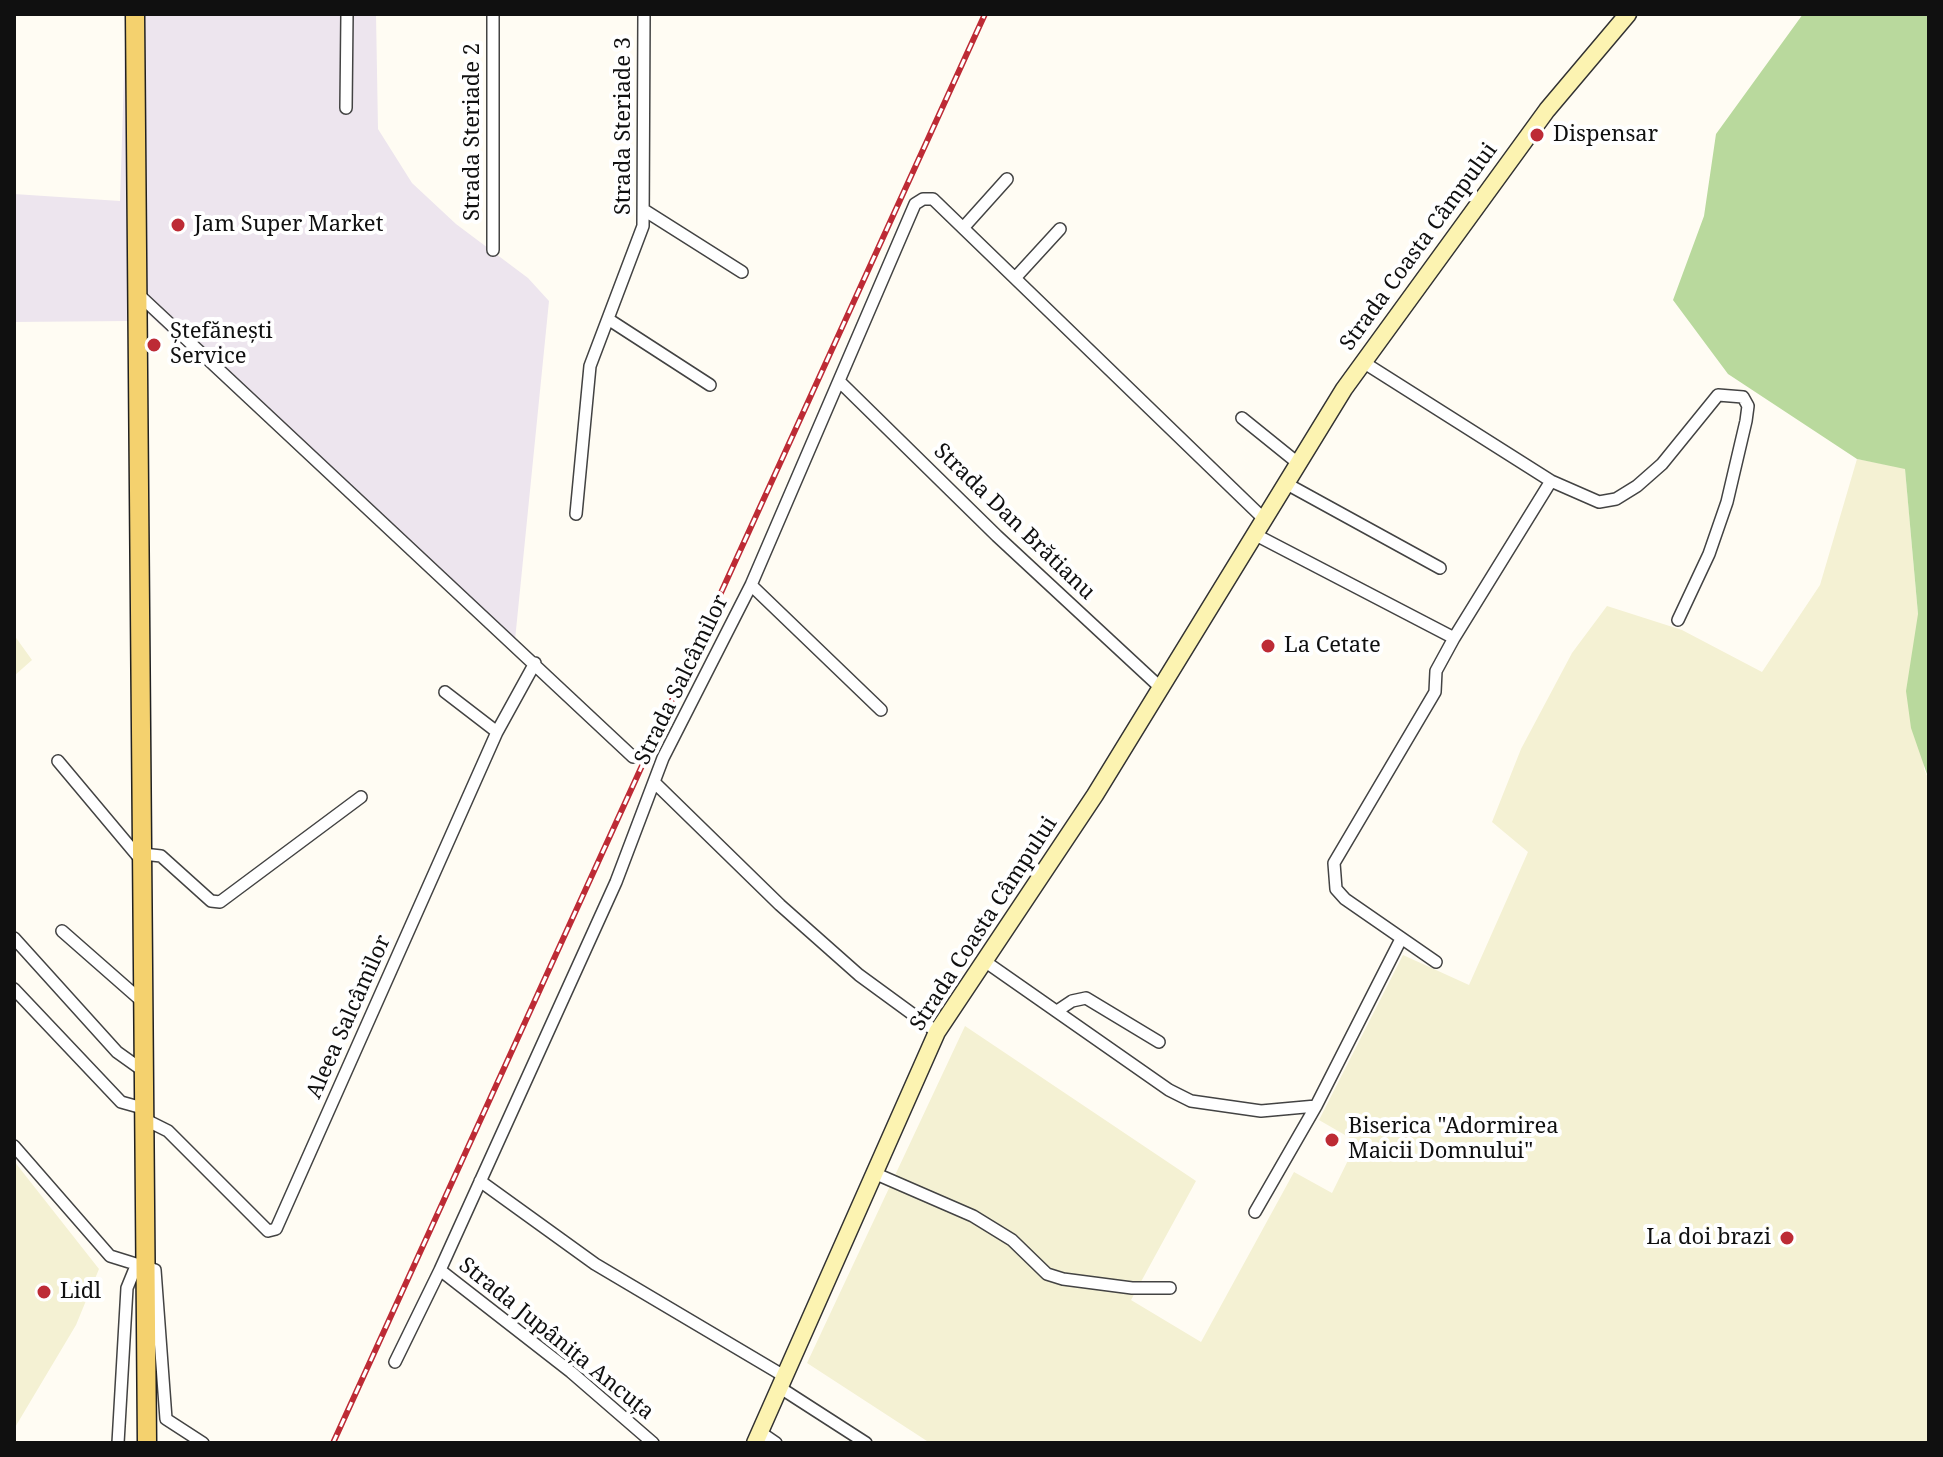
<!DOCTYPE html>
<meta charset="utf-8">
<style>
body{margin:0}
#map{position:relative;width:1943px;height:1457px;overflow:hidden;background:#fffcf3;font-family:"Noto Serif",serif}
canvas{display:block}
.frame{position:absolute;inset:0;border:16px solid #101010;pointer-events:none}
</style>
<div id="map">
<canvas width="1943" height="1457"></canvas>
<div class="frame"></div>
</div>
<script>
const context = document.querySelector('canvas').getContext('2d');
context.lineJoin = 'round';
function fill(path, color) { context.fillStyle = color; context.fill(path, 'evenodd'); }
const poly = rows => new Path2D(rows.map(r => 'M' + r).join(''));
function stroke(path, color, width, dash) { context.strokeStyle = color; context.lineWidth = width; context.lineCap = dash ? 'butt' : 'round'; context.setLineDash(dash || []); context.stroke(path); }
function drawText(font, color, halo, rows, align = 'center') {
  context.font = font + ' "Noto Serif",serif'; context.lineWidth = 8; context.setLineDash([]); context.textBaseline = 'middle'; context.strokeStyle = halo; context.fillStyle = color; for (const [text, x, y, turn = 0] of rows) {
    context.save(); context.translate(x, y); context.rotate((+turn || 0) * Math.PI / 180); context.textAlign = isNaN(turn) ? turn : align; if (halo) context.strokeText(text, 0, 0); context.fillText(text, 0, 0); context.restore();
  }
}
fill(poly([
 [126,14,376,14,378,129,412,183,456,224,528,278,549,301,514,650,147,313,128,321,14,322,14,194,120,201]
]), '#ede5ee');
fill(poly([
 [1857,459,1905,468,1918,614,1924,769,1929,780,1929,1443,930,1443,807,1363,965,1026,1196,1181,1131,1300,1201,1342,1294,1172,1332,1193,1357,1142,1319,1120,1403,955,1469,985,1528,852,1492,822,1521,749,1572,653,1607,606,1682,630,1762,672,1820,585],
 [14,635,32,660,14,676],
 [14,1161,99,1269,76,1325,14,1429]
]), '#f4f1d3');
fill(poly([
 [1803,14,1929,14,1929,780,1911,728,1906,691,1918,614,1905,469,1857,459,1728,374,1673,300,1704,216,1716,134]
]), '#b9d99d');
const street = poly([
 [346,108,347,14],
 [644,210,742,272],
 [963,228,1007,179],
 [493,250,493,14],
 [1016,277,1060,229],
 [138,294,633,757],
 [608,319,710,385],
 [1363,362,1551,481,1599,502,1616,499,1637,486,1662,464,1718,395,1743,397,1748,406,1746,421,1727,502,1709,554,1678,620],
 [840,382,997,536,1162,689],
 [1242,418,1299,464],
 [1287,484,1440,568],
 [576,514,590,366,643,226,644,14],
 [1256,535,1454,638],
 [751,585,881,710],
 [445,692,497,732],
 [58,761,141,860],
 [655,783,780,905,859,975,937,1032],
 [143,854,161,856,211,901,220,902,361,797],
 [62,931,144,1003],
 [14,938,117,1052,145,1072],
 [983,960,1169,1090,1191,1101,1261,1111,1316,1106],
 [1436,962,1345,899,1336,889,1334,863,1435,692,1436,671,1454,638,1551,481],
 [14,989,121,1102,146,1109],
 [1057,1011,1072,1001,1086,998,1159,1042],
 [146,1120,168,1131,268,1231,276,1229,497,732,535,663],
 [14,1146,110,1256,155,1270,166,1419,203,1443],
 [874,1173,973,1216,1012,1240,1047,1274,1063,1279,1132,1288,1170,1288],
 [480,1181,595,1264,784,1376],
 [1255,1212,1316,1106,1401,939],
 [440,1270,616,882,663,758,751,585,915,204,923,199,933,199,1265,520],
 [395,1362,440,1270,571,1372,653,1443],
 [779,1387,866,1443],
 [760,1432,776,1443],
 [118,1443,127,1288,136,1266]
]);
const secondary = poly([
 [755,1443,937,1032,1095,795,1344,389,1547,110,1628,14]
]);
const primary = poly([
 [135,14,147,1443]
]);
stroke(street, '#434343', 14);
stroke(secondary, '#323232', 19);
stroke(primary, '#212121', 21);
stroke(street, '#fff', 11);
stroke(secondary, '#fcf3b1', 16);
stroke(primary, '#f4d16e', 18);
const rail = poly([
 [333,1443,985,14]
]);
stroke(rail, '#bd2b35', 6);
stroke(rail, '#fff', 3, [9]);
for (const [x, y, r, color] of [
 [1537,135,8,"#bd2b35"],
 [178,225,8,"#bd2b35"],
 [154,345,8,"#bd2b35"],
 [1268,646,8,"#bd2b35"],
 [1332,1140,8,"#bd2b35"],
 [1787,1238,8,"#bd2b35"],
 [44,1292,8,"#bd2b35"]
]) { const dot = new Path2D(); dot.arc(x, y, r, 0, 2 * Math.PI); context.fillStyle = color; context.fill(dot); stroke(dot, '#fff', 3); }
drawText('22px', '#101010', '#fff', [
 ["Strada Steriade 3",624,126,-90],
 ["Strada Steriade 2",473,132,-90],
 ["Strada Coasta Câmpului",1419,247,-54],
 ["Strada Dan Brătianu",1014,522,44],
 ["Strada Salcâmilor",682,680,-64],
 ["Strada Coasta Câmpului",984,924,-57],
 ["Aleea Salcâmilor",349,1017,-66],
 ["Strada Jupânița Ancuța",556,1339,39]
]);
drawText('22px', '#101010', '#fff', [
 ["Dispensar",1553,135],
 ["Jam Super Market",194,225],
 ["Ștefănești",170,332],
 ["Service",170,357],
 ["La Cetate",1284,646],
 ["Biserica \"Adormirea",1348,1127],
 ["Maicii Domnului\"",1348,1152],
 ["La doi brazi",1771,1238,"right"],
 ["Lidl",60,1292]
], 'left');
</script>
